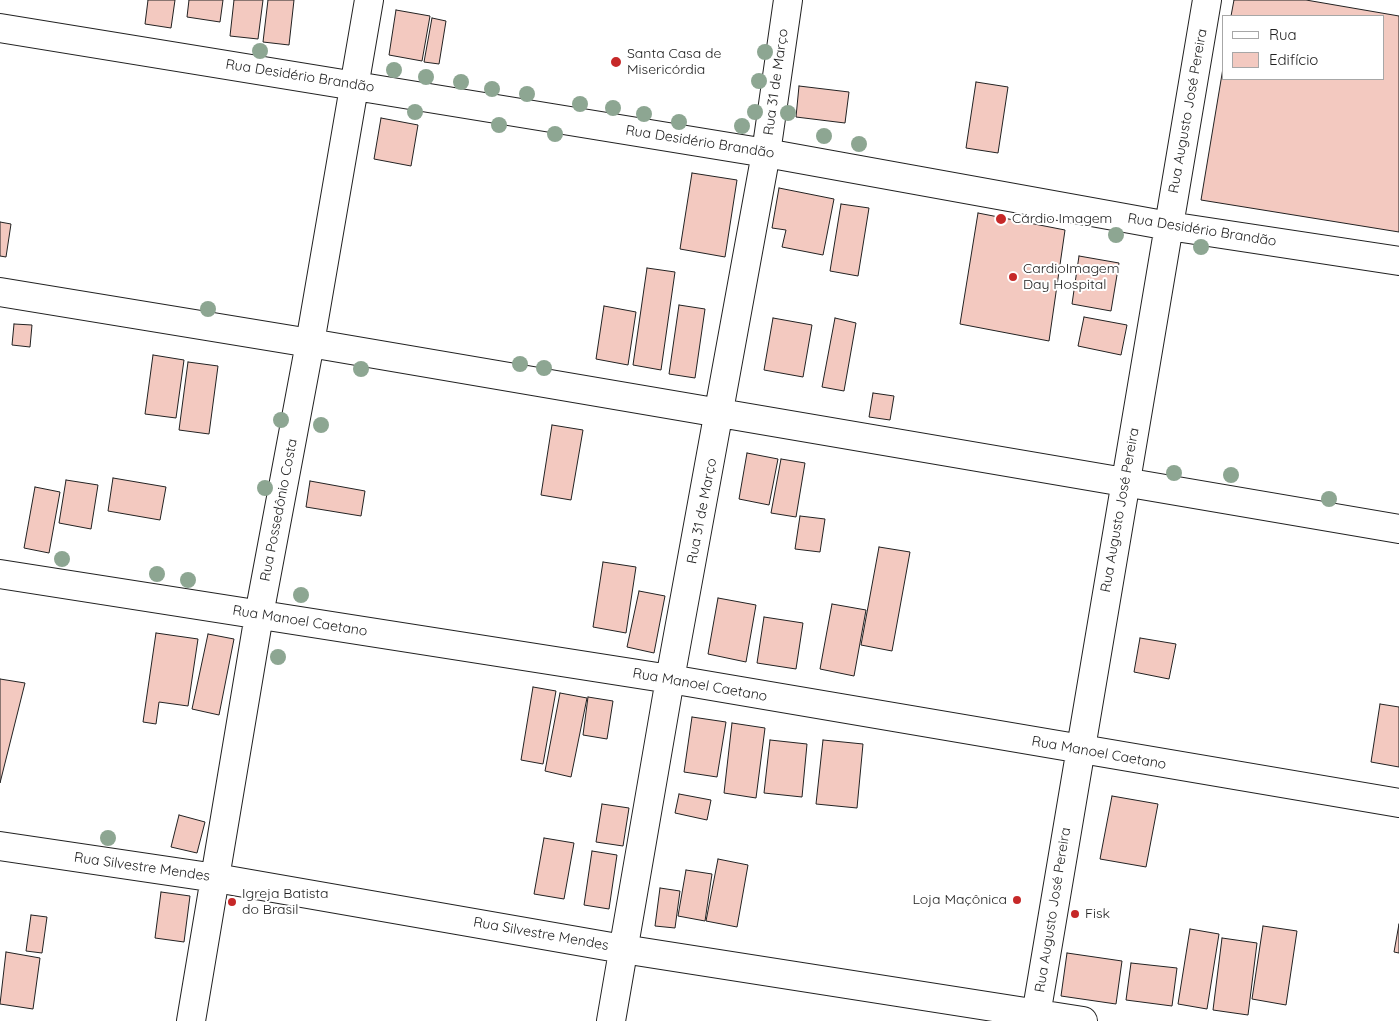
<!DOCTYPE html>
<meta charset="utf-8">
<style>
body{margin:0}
#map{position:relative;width:1399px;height:1021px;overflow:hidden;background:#fff;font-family:Quicksand,sans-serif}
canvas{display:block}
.legend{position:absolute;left:1222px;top:15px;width:162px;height:65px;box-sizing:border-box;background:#fff;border:1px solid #a7a7a7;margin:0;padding:6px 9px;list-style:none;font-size:15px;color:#222}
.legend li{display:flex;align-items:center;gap:10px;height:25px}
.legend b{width:25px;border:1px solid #a7a7a7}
</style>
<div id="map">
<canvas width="1399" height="1021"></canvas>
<ul class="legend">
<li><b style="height:6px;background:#fff"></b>Rua</li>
<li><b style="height:14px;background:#f3c9c0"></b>Edifício</li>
</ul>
</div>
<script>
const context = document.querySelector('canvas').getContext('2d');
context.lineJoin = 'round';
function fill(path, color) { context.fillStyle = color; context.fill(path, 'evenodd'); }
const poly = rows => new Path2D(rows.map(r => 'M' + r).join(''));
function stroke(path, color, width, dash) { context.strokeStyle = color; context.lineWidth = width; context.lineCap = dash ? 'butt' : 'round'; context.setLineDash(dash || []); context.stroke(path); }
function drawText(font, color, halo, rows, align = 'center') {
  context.font = font + ' Quicksand,sans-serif'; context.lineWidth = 4; context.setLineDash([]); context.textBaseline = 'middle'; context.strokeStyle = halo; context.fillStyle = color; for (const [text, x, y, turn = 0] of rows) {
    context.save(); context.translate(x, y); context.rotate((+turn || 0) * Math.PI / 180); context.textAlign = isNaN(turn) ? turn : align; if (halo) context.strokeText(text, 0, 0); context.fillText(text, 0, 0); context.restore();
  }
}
const building = poly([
 [148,0,175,0,171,28,145,24,148,0],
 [189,0,223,0,220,22,187,17,189,0],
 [234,0,263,0,258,39,230,36,234,0],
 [268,0,294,0,289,45,263,42,268,0],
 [1234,0,1306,0,1399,16,1399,232,1201,200,1223,68,1223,79,1383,79,1383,16,1231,16,1234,0],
 [396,10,430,16,422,61,389,55,396,10],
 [432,18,446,21,439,64,424,62,432,18],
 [976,82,1008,87,998,153,966,148,976,82],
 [799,86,849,92,845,123,796,117,799,86],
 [381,118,418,125,411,166,374,159,381,118],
 [692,173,737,180,725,257,680,249,692,173],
 [779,188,834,199,823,255,782,247,786,230,772,228,779,188],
 [841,204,869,208,858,276,830,271,841,204],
 [978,213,1065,230,1049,341,960,324,978,213],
 [0,222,11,224,6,257,0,256,0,222],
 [1079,256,1119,263,1111,311,1072,304,1079,256],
 [647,268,675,272,661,370,633,365,647,268],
 [679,305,705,309,695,378,669,374,679,305],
 [604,306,636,312,628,365,596,359,604,306],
 [1084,317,1127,325,1121,355,1078,346,1084,317],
 [773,318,812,325,803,377,764,370,773,318],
 [835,318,856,323,844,391,822,387,835,318],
 [14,324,32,325,30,347,12,345,14,324],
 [153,355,184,360,176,418,145,414,153,355],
 [188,362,218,366,209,434,179,430,188,362],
 [873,393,894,396,890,420,869,417,873,393],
 [552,425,583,430,571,500,541,495,552,425],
 [747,453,778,459,769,505,739,499,747,453],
 [781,459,805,463,796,517,771,513,781,459],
 [113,478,166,487,160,520,108,511,113,478],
 [66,480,98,485,91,529,59,523,66,480],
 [310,481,365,491,361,516,306,507,310,481],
 [35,487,60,492,49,553,24,548,35,487],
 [800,516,825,519,820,552,795,549,800,516],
 [879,547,910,552,892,651,861,645,879,547],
 [603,562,636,567,626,633,593,627,603,562],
 [639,591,665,596,654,653,627,647,639,591],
 [718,598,756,605,746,662,708,654,718,598],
 [832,604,866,610,854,676,820,669,832,604],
 [764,617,803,623,796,669,757,663,764,617],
 [156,633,198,639,188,706,159,702,156,724,143,722,156,633],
 [208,634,234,639,219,715,192,709,208,634],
 [1140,638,1176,644,1169,679,1134,672,1140,638],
 [0,679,25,683,0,783,0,679],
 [533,687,556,691,543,764,521,760,533,687],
 [560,693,587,698,571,777,545,771,560,693],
 [588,697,613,701,607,739,583,735,588,697],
 [1380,704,1399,707,1399,767,1371,762,1380,704],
 [692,717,726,722,717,777,684,772,692,717],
 [732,723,765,728,756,798,724,793,732,723],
 [770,740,807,744,802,797,764,793,770,740],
 [823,740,863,744,857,808,816,804,823,740],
 [679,794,711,800,707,820,675,813,679,794],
 [1112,796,1158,804,1146,867,1100,859,1112,796],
 [602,804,629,808,623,846,596,842,602,804],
 [179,815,205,822,197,853,171,847,179,815],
 [544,838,574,843,564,899,534,894,544,838],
 [592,851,617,855,609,909,584,905,592,851],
 [718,859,748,865,737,927,706,921,718,859],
 [686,870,712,874,705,921,678,916,686,870],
 [660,888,680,891,675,928,655,926,660,888],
 [161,892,190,896,184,942,155,938,161,892],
 [31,915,47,917,42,953,26,951,31,915],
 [1399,924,1399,953,1394,952,1399,924],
 [1263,926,1297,931,1286,1005,1252,999,1263,926],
 [1190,929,1219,934,1207,1009,1178,1004,1190,929],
 [1222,938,1257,943,1248,1015,1213,1010,1222,938],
 [6,952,40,958,33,1009,0,1004,6,952],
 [1067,953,1122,961,1116,1004,1061,996,1067,953],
 [1131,963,1177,968,1172,1006,1126,1000,1131,963]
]);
fill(building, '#f3c9c0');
stroke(building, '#222', 1);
const minor = poly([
 [0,28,766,153,1169,226,1399,261],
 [0,292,310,343,1399,529],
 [0,574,670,679,1399,803],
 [0,846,216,878,623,949,1083,1021],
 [191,1021,259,615,310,343,369,0],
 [611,1021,670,679,766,153,788,0],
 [1035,1021,1207,0]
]);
stroke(minor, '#222', 30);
stroke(minor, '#fff', 28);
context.fillStyle = '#8da692';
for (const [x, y] of [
 [260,51],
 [765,52],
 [394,70],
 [426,77],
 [759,81],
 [461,82],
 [492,89],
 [527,94],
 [580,104],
 [613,108],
 [415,112],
 [755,112],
 [788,113],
 [644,114],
 [679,122],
 [499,125],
 [742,126],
 [555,134],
 [824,136],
 [859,144],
 [1116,235],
 [1201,247],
 [208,309],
 [520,364],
 [544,368],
 [361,369],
 [281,420],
 [321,425],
 [1174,473],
 [1231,475],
 [265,488],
 [1329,499],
 [62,559],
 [157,574],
 [188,580],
 [301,595],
 [278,657],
 [108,838]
]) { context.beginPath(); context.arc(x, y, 8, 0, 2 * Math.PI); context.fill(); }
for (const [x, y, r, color] of [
 [616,62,6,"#c62828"],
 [1001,219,6,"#c62828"],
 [1013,277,5,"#c62828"],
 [1017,900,5,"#c62828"],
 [232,902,5,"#c62828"],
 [1075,914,5,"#c62828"]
]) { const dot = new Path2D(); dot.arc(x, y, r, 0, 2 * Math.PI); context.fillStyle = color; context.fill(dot); stroke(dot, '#fff', 2); }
drawText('14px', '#222', '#fff', [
 ["Santa Casa de",627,54],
 ["Misericórdia",627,70],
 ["Cárdio Imagem",1012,219],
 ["CardioImagem",1023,269],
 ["Day Hospital",1023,285],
 ["Igreja Batista",242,894],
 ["do Brasil",242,910],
 ["Loja Maçônica",1007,900,"right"],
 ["Fisk",1085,914]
], 'left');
drawText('14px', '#222', '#fff', [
 ["Rua Desidério Brandão",300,76,9],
 ["Rua 31 de Março",776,82,-82],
 ["Rua Augusto José Pereira",1188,111,-80],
 ["Rua Desidério Brandão",700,142,9],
 ["Rua Desidério Brandão",1202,230,9],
 ["Rua Possedônio Costa",279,510,-79],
 ["Rua Augusto José Pereira",1120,510,-80],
 ["Rua 31 de Março",702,511,-79],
 ["Rua Manoel Caetano",300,621,9],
 ["Rua Manoel Caetano",700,685,10],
 ["Rua Manoel Caetano",1099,753,10],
 ["Rua Silvestre Mendes",142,867,8],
 ["Rua Augusto José Pereira",1053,910,-81],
 ["Rua Silvestre Mendes",541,934,10]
]);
</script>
